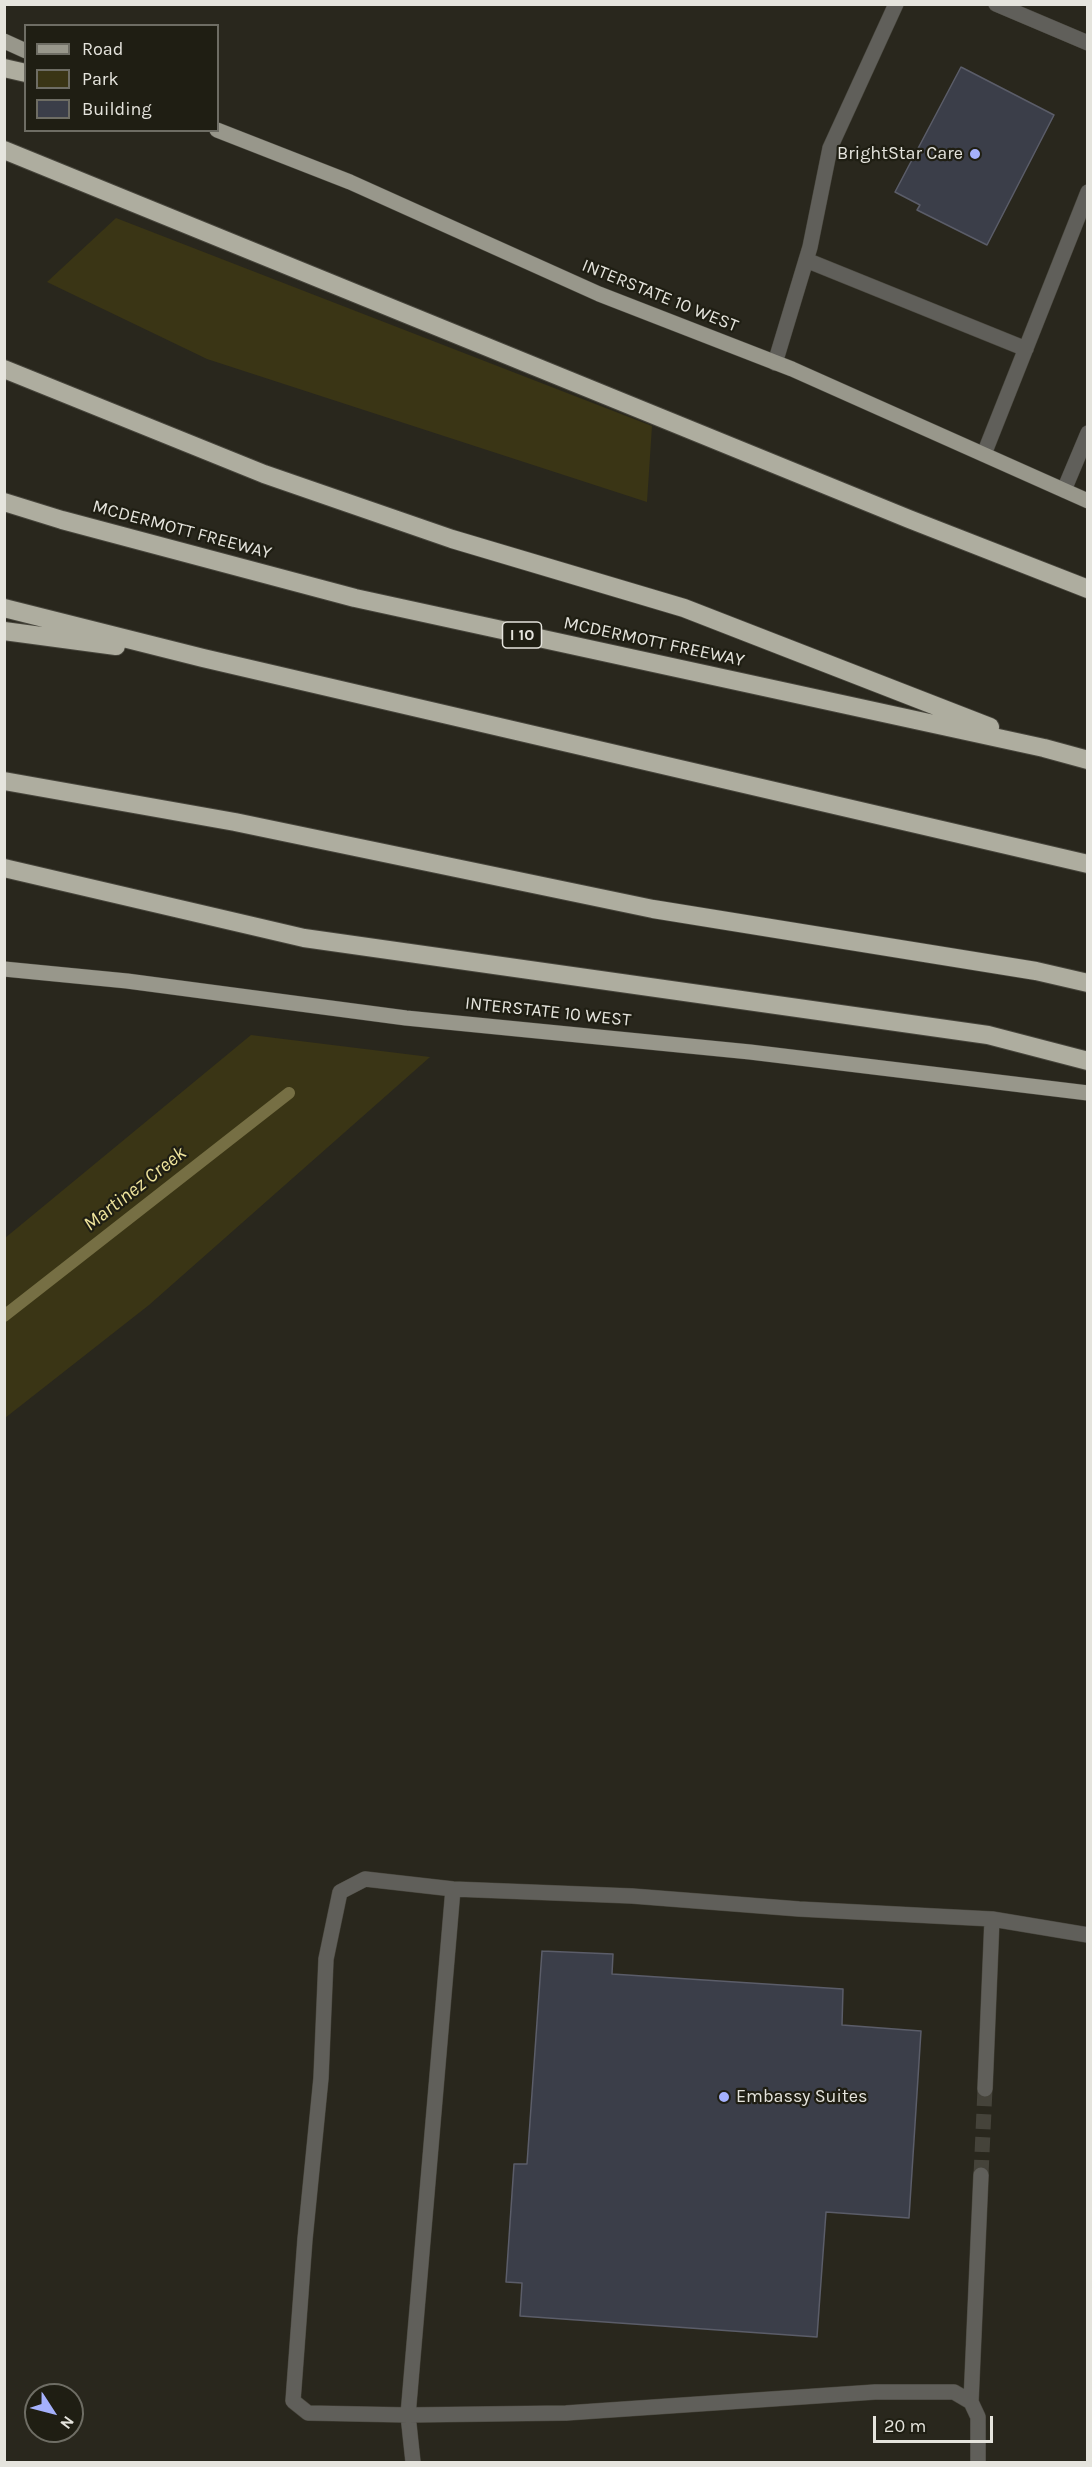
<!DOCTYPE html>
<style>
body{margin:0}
#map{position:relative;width:1092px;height:2467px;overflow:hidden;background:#29271d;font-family:Karla,sans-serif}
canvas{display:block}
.frame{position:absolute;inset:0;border:6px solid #e5e4dd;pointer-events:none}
.legend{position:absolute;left:24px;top:24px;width:195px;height:108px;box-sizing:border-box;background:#1f1e13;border:2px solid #6e6d64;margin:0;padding:8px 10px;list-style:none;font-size:18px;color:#e5e4dd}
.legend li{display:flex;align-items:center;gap:12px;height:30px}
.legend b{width:30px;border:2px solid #6e6d64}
.north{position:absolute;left:24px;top:2383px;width:60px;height:60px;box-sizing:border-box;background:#1f1e13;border:2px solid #6e6d64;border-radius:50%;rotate:126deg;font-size:16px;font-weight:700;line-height:24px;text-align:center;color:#e5e4dd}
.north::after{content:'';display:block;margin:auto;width:21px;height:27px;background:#a5b1fc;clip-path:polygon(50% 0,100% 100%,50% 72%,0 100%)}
.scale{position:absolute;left:873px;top:2416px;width:120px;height:27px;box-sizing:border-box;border:3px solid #e5e4dd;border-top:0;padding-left:8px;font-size:18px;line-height:21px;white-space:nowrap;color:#e5e4dd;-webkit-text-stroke:4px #1f1e13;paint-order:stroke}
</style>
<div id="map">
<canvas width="1092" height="2467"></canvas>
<div class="frame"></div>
<ul class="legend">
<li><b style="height:8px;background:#98978b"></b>Road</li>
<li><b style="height:16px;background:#3a3515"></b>Park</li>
<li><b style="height:16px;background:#3b3e49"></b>Building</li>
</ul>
<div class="north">N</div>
<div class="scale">20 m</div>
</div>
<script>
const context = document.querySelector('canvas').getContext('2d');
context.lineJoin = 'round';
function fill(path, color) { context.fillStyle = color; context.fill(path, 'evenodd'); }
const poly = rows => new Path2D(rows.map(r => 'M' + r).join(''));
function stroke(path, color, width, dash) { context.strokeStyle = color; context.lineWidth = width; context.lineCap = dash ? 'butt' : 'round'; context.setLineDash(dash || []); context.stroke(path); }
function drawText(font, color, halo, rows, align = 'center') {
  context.font = font + ' Karla,sans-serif'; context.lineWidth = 4.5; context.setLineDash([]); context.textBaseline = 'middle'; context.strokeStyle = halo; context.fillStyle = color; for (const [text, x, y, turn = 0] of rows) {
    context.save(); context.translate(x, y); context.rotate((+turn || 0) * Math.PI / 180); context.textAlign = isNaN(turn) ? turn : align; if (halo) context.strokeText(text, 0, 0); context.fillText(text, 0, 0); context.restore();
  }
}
fill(poly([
 [116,218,652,426,647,502,207,359,47,282],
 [251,1035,430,1057,149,1305,5,1418,5,1238]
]), '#3a3515');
stroke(poly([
 [4,1316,289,1093]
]), '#766f44', 12);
const building = poly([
 [961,67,1054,115,987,245,917,210,920,205,895,192,961,67],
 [542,1951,613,1954,612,1974,843,1989,842,2025,921,2031,909,2218,826,2212,817,2337,520,2316,522,2283,506,2282,514,2164,527,2164,542,1951]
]);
fill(building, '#3b3e49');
stroke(building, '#5b5d69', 1.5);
stroke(poly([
 [981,2175,985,2089]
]), '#45433a', 15, [15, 8]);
const minor = poly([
 [996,4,1088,43],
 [806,260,1026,349],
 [775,363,810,247,830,148,896,4],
 [984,454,1088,192],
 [1064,490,1088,433],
 [985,2089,992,1919],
 [971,2402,981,2175],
 [413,2462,408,2415,453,1889],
 [978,2462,978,2417,971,2402,954,2392,875,2392,566,2413,408,2415,308,2413,293,2401,305,2239,321,2078,326,1959,340,1892,365,1879,453,1889,632,1896,799,1909,992,1919,1088,1935]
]);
const major = poly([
 [4,41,26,51],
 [217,130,350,182,599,294,792,369,1088,501],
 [4,969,127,981,406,1018,750,1052,1088,1093]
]);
const highway = poly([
 [4,68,26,73],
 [4,150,909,519,1088,589],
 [4,369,264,474,452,539,684,608,990,727],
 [4,502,62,520,355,598,1044,748,1088,760],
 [4,608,203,658,1088,864],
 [4,631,116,646],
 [4,781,235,822,653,909,1036,971,1088,983],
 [4,868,304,938,988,1035,1088,1061]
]);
stroke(minor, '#47453c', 16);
stroke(major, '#47453c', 16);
stroke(highway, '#47453c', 20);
stroke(minor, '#605f5a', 15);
stroke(major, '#98978b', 15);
stroke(highway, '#aead9f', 18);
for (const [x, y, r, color] of [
 [975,154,6,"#a5b1fc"],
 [724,2097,6,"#a5b1fc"]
]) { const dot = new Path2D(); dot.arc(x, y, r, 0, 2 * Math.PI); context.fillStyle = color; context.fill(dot); stroke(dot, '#1f1e13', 2); }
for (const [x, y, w] of [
 [522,635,39]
]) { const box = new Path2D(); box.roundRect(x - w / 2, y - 13, w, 26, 4.5); context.fillStyle = '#1f1e13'; context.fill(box); stroke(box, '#e5e4dd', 1.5); }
drawText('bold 16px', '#e5e4dd', null, [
 ["I 10",522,635]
]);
drawText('18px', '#e5e4dd', '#1f1e13', [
 ["BrightStar Care",963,154],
 ["Embassy Suites",736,2097,"left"]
], 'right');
drawText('18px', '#e5e4dd', '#1f1e13', [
 ["INTERSTATE 10 WEST",660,296,22],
 ["MCDERMOTT FREEWAY",182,530,15],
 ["MCDERMOTT FREEWAY",654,642,12],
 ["INTERSTATE 10 WEST",548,1012,6]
]);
drawText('italic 20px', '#efe49c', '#1f1e13', [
 ["Martinez Creek",135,1189,-38]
]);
</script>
